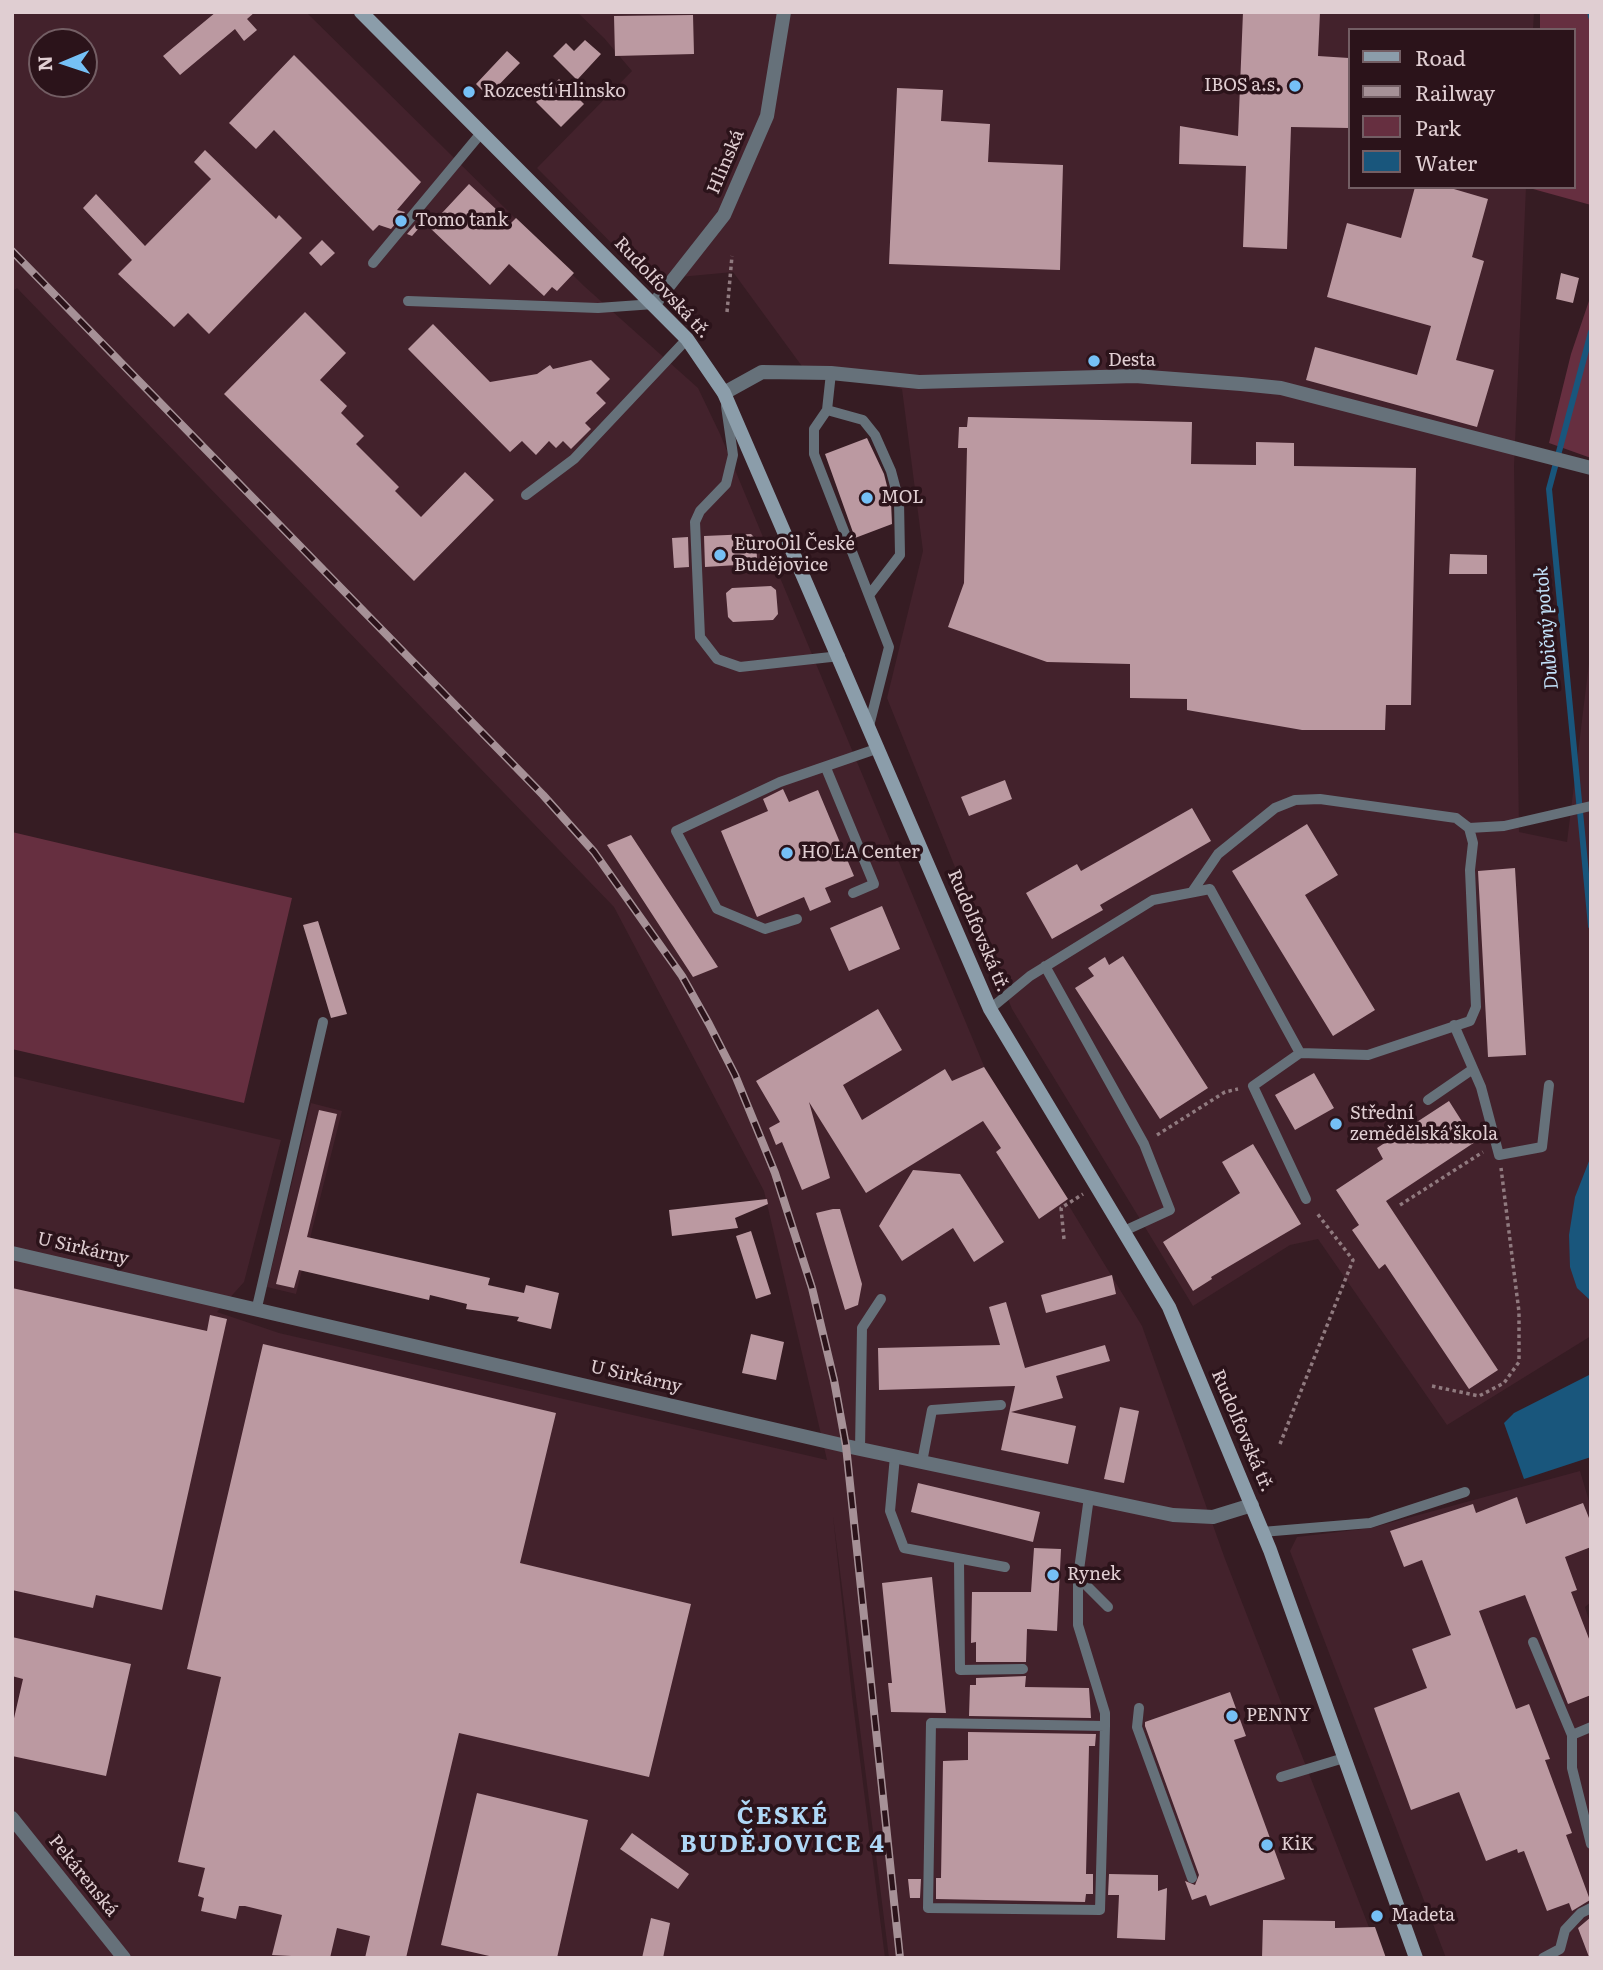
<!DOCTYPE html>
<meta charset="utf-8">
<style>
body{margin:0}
#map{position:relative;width:1603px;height:1970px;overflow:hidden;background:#361c23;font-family:Literata,serif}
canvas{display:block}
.frame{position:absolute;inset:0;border:14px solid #e0ced2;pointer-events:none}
.legend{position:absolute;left:1348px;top:28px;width:228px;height:161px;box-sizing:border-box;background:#2b131a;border:2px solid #735e64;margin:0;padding:9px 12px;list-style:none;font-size:21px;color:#e0ced2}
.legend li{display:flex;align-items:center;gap:14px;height:35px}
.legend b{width:35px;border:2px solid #735e64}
.north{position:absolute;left:28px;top:28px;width:70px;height:70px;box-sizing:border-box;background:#2b131a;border:2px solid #735e64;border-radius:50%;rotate:268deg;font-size:19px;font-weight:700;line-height:28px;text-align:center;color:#e0ced2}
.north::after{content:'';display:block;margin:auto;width:24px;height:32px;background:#75c0f6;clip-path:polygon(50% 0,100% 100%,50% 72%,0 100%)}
</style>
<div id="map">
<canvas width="1603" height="1970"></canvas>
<div class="frame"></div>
<ul class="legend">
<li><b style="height:9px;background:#8b9daa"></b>Road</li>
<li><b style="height:9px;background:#a69197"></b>Railway</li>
<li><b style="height:19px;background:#662f40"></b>Park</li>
<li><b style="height:19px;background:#19567c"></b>Water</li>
</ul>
<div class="north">N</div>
</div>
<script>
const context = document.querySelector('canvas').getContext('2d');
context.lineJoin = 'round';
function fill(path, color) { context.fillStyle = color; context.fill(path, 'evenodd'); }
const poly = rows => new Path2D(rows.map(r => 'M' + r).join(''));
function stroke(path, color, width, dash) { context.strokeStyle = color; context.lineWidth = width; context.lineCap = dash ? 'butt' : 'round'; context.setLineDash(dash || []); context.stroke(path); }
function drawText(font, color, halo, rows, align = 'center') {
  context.font = font + ' Literata,serif'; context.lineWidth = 7; context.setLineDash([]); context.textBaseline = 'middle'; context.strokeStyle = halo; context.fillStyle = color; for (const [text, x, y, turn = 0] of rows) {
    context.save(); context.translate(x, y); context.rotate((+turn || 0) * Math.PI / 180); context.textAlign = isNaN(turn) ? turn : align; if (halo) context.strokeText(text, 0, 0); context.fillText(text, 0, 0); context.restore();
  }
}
fill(poly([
 [12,12,306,12,584,286,698,388,720,434,984,1066,1142,1326,1225,1559,1381,1958,889,1958,833,1516,852,1696,885,1958,12,1958,12,1076,281,1140,244,1282,217,1312,279,1333,827,1460,764,1191,614,907,17,288,12,292],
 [42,42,84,42,84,84,42,84],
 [577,12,1534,12,1533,30,1349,30,1349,187,1526,187,1514,466,1519,832,1567,842,1591,647,1591,1336,1447,1425,1318,1239,1290,1245,1193,1306,1012,1009,887,698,923,551,902,389,804,369,733,272,648,280,537,168,632,71,604,38],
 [311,1103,342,1111,296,1294,267,1287],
 [1580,1471,1591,1508,1591,1602,1585,1607,1591,1626,1591,1958,1446,1958,1290,1551,1297,1537,1371,1528]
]), '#43222c');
fill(poly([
 [1540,12,1591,12,1591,205,1533,189,1573,187,1573,30,1540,30],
 [1591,295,1591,458,1549,443,1571,354],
 [12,832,292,898,244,1103,12,1049]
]), '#662f40');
fill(poly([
 [1591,1156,1591,1301,1577,1288,1570,1267,1569,1235,1575,1197],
 [1591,1374,1591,1457,1524,1479,1504,1423,1514,1413]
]), '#19567c');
stroke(poly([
 [1590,12,1591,17],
 [1591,332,1549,489,1591,926]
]), '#19567c', 6);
fill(poly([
 [216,12,255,12,247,19,257,30,244,41,235,29,180,75,163,56],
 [1243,12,1320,12,1318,56,1349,58,1349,128,1291,127,1287,249,1243,247,1246,166,1179,164,1180,126,1238,136],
 [693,15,694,54,615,56,614,16],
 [585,40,601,54,577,80,553,56,566,43,574,51],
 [507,51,520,63,488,96,476,84],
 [294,55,421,182,397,210,405,212,391,229,379,225,373,231,274,130,256,149,229,123],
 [559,79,584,104,561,127,536,102],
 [897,88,943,90,941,121,990,124,988,162,1063,165,1060,270,889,264],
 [205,150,276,219,279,215,302,238,209,334,188,313,174,327,118,274,132,260,83,208,96,194,145,246,211,179,194,162],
 [469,184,511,223,516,218,574,273,557,291,552,287,544,296,509,264,490,285,429,227],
 [1415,187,1447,187,1488,199,1472,257,1484,261,1456,360,1494,370,1477,427,1306,380,1315,347,1417,375,1431,326,1327,297,1347,223,1401,238],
 [421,218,426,220,412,236,407,234],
 [322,240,335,253,321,266,309,253],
 [1561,273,1579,278,1573,303,1556,299],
 [305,312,346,353,320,380,347,406,341,413,364,436,356,444,399,487,395,491,421,517,465,472,494,500,414,581,224,394],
 [433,324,490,382,537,374,550,365,553,369,591,360,610,379,596,393,606,403,585,423,591,429,571,449,563,441,556,448,549,441,536,455,522,441,510,452,408,349],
 [968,417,1192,422,1191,464,1256,465,1256,442,1294,443,1294,466,1416,468,1411,705,1386,705,1385,730,1302,730,1187,710,1187,699,1130,698,1130,664,1047,662,948,627,964,583,967,448,958,448,959,427,967,427],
 [867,438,884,474,891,502,892,524,855,538,825,454],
 [751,534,756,539,757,559,753,564,705,567,704,536],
 [688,537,689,567,674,568,672,538],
 [1450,554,1487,555,1487,574,1449,574],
 [771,586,776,590,778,614,773,620,733,622,728,617,726,593,732,588],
 [1005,780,1012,799,969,816,961,797],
 [783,789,789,802,818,790,854,876,825,888,831,902,810,911,804,897,757,917,721,831,768,811,763,799],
 [1192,808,1211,841,1100,905,1103,910,1052,939,1026,893,1077,864,1081,871],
 [1307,824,1338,875,1305,895,1375,1010,1333,1036,1232,871],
 [631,835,718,967,693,977,607,845],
 [1515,868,1526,1055,1488,1057,1478,871],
 [882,906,900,949,849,971,830,928],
 [318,921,347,1014,331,1018,303,925],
 [1123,956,1208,1088,1160,1119,1075,988,1094,976,1088,968,1105,957,1109,965],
 [878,1009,902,1050,843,1085,862,1120,945,1069,952,1081,984,1067,1068,1199,1039,1219,996,1152,1001,1148,983,1121,866,1193,809,1102,830,1178,802,1190,782,1142,776,1145,769,1128,780,1122,756,1081],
 [1314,1073,1334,1108,1295,1130,1275,1095],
 [1449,1101,1475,1142,1386,1201,1498,1370,1469,1389,1385,1264,1379,1269,1352,1230,1359,1225,1336,1190,1383,1159,1377,1148],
 [319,1110,337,1114,307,1237,490,1278,488,1285,524,1293,526,1285,559,1293,551,1329,517,1321,519,1317,466,1309,467,1304,430,1295,429,1300,299,1270,294,1288,276,1284],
 [1253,1144,1301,1224,1211,1277,1212,1279,1193,1291,1163,1242,1240,1193,1222,1162],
 [913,1170,960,1174,1004,1242,974,1262,953,1228,902,1261,879,1226],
 [767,1199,768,1204,735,1218,738,1228,672,1236,669,1210],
 [833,1209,840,1209,862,1284,858,1305,845,1310,816,1213],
 [751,1231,771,1294,756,1299,736,1236],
 [1112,1275,1116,1294,1046,1313,1041,1295],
 [12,1288,207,1331,210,1315,227,1319,162,1610,96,1595,93,1608,12,1590],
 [1006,1302,1025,1368,1105,1345,1110,1361,1056,1376,1063,1398,1011,1412,1076,1426,1068,1464,1001,1450,1015,1386,879,1390,878,1348,1000,1345,989,1307],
 [751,1334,784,1342,776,1380,742,1373],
 [263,1344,556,1413,520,1563,691,1604,649,1777,459,1733,406,1958,365,1958,370,1936,337,1928,330,1958,272,1955,282,1915,245,1906,239,1906,236,1919,201,1911,204,1898,198,1896,205,1868,178,1862,221,1677,187,1669],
 [1120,1407,1139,1411,1124,1483,1104,1479],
 [918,1483,1040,1512,1033,1542,911,1512],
 [1517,1497,1526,1524,1583,1503,1591,1523,1591,1547,1565,1557,1577,1590,1571,1592,1591,1644,1591,1695,1568,1704,1525,1595,1479,1611,1516,1709,1529,1704,1550,1759,1545,1760,1572,1833,1566,1835,1590,1900,1572,1911,1569,1903,1547,1911,1524,1851,1518,1853,1517,1849,1486,1861,1459,1792,1411,1810,1374,1708,1427,1688,1412,1649,1451,1635,1422,1560,1404,1567,1390,1531,1473,1504,1476,1513],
 [1034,1548,1061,1549,1057,1631,1027,1629,1026,1662,976,1662,976,1642,971,1643,972,1592,1031,1592],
 [932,1577,946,1713,891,1712,888,1683,892,1683,882,1583],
 [12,1637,131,1664,106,1776,12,1756,12,1727,23,1679,12,1676],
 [1026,1676,1025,1687,1089,1688,1091,1718,969,1716,970,1685,976,1685,976,1678],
 [1230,1692,1246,1736,1234,1740,1285,1879,1210,1906,1206,1895,1192,1900,1185,1881,1195,1885,1199,1875,1145,1726,1145,1722],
 [968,1732,1096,1734,1095,1746,1089,1746,1086,1874,1093,1874,1093,1894,1086,1894,1085,1902,936,1899,936,1878,941,1878,943,1761,968,1760],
 [477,1793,588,1820,557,1958,498,1958,441,1945],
 [632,1833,689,1874,678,1889,620,1849],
 [1109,1874,1158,1875,1158,1891,1167,1888,1165,1940,1117,1938,1119,1895,1108,1895],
 [908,1879,921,1879,920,1898,910,1898],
 [1591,1917,1591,1957,1589,1957,1578,1928],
 [651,1918,670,1923,663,1958,642,1958],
 [1263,1920,1335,1921,1335,1928,1375,1927,1386,1958,1262,1958]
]), '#bb99a1');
stroke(poly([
 [727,312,732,256],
 [1157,1135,1225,1092,1238,1089],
 [1400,1205,1483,1152],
 [1064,1239,1061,1208,1083,1194],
 [1432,1386,1479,1396,1504,1383,1519,1362,1519,1312,1501,1168],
 [1280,1444,1353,1260,1316,1212]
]), '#907a7f', 3.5, [3.5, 3.5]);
stroke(poly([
 [373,263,482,132],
 [408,301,598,308,654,304],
 [831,373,827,410,814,429,814,454,889,647,869,726],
 [726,406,733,455,726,484,700,511,695,522,700,637,717,659,740,667,840,656],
 [827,410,863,420,875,435,891,471,899,501,900,555,870,594],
 [526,495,574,459,687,339],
 [826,768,874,884,853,893],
 [1469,828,1504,826,1591,806],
 [1192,892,1218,854,1275,808,1295,800,1320,799,1456,818,1469,828,1473,843,1470,870,1476,1007,1470,1021,1368,1055,1300,1053],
 [797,919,765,929,717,909,676,831,780,782,879,748],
 [1045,966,1144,1144,1170,1210,1124,1231],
 [990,1009,1030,976,1153,900,1210,889,1300,1053,1253,1086,1306,1199],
 [1454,1025,1481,1087,1499,1155,1542,1147,1549,1085],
 [1428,1100,1473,1069],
 [257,1307,323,1022],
 [860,1449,862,1328,881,1299],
 [895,1456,890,1511,904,1548,1005,1567],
 [922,1462,932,1410,1001,1405],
 [1089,1497,1078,1577,1078,1625,1105,1713,1105,1726,1100,1910,928,1908,931,1723,1105,1726],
 [1262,1532,1370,1523,1465,1492],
 [959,1559,960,1670,1023,1669],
 [1078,1577,1108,1607],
 [1533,1642,1572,1735,1572,1768,1591,1844],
 [1139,1708,1137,1727,1192,1878],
 [1572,1735,1591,1727],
 [1281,1777,1344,1758],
 [1543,1958,1560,1949,1565,1930,1581,1913,1591,1908]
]), '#66717a', 10);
stroke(poly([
 [724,393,762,372,831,373,919,382,1135,376,1241,384,1281,388,1591,468],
 [12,1253,846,1446,1144,1509,1173,1515,1213,1517,1252,1505],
 [12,1818,124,1958]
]), '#66717a', 14);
stroke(poly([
 [654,304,724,215,767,116,784,12]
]), '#66717a', 14);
stroke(poly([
 [361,12,687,339,724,393,990,1009,1169,1307,1270,1550,1416,1958]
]), '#8b9daa', 14);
const rail = poly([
 [12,251,543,795,594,852,682,976,709,1024,735,1075,775,1173,812,1288,834,1380,846,1446,900,1958]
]);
stroke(rail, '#a69197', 8);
stroke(rail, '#2b131a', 5, [16]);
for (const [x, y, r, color] of [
 [1295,86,7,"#75c0f6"],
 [469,92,7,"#75c0f6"],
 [401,221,7,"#75c0f6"],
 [1094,361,7,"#75c0f6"],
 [867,498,7,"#75c0f6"],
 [720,555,7,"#75c0f6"],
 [787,853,7,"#75c0f6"],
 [1336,1124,7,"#75c0f6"],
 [1053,1575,7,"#75c0f6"],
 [1232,1716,7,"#75c0f6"],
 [1267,1845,7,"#75c0f6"],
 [1377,1916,7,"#75c0f6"]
]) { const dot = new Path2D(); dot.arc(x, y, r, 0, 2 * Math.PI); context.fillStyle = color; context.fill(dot); stroke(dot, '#2b131a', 2.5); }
drawText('18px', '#e0ced2', '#2b131a', [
 ["IBOS a.s.",1281,86,"right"],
 ["Rozcestí Hlinsko",483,92],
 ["Tomo tank",415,221],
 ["Desta",1108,361],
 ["MOL",881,498],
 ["EuroOil České",734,545],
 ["Budějovice",734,566],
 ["HO LA Center",801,853],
 ["Střední",1350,1114],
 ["zemědělská škola",1350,1135],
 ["Rynek",1067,1575],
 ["PENNY",1246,1716],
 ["KiK",1281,1845],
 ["Madeta",1391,1916]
], 'left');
drawText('18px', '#e0ced2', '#2b131a', [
 ["Hlinská",726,162,-67],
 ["Rudolfovská tř.",662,288,47],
 ["Rudolfovská tř.",978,931,67],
 ["U Sirkárny",83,1249,13],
 ["U Sirkárny",636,1377,13],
 ["Rudolfovská tř.",1242,1431,67],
 ["Pekárenská",83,1876,51]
]);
drawText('italic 19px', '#c2e1f9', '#2b131a', [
 ["Dubičný potok",1547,628,-95]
]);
context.letterSpacing = '2px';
drawText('bold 24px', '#afd7f6', '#2b131a', [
 ["ČESKÉ",783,1817],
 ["BUDĚJOVICE 4",783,1845]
]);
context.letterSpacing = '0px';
</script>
